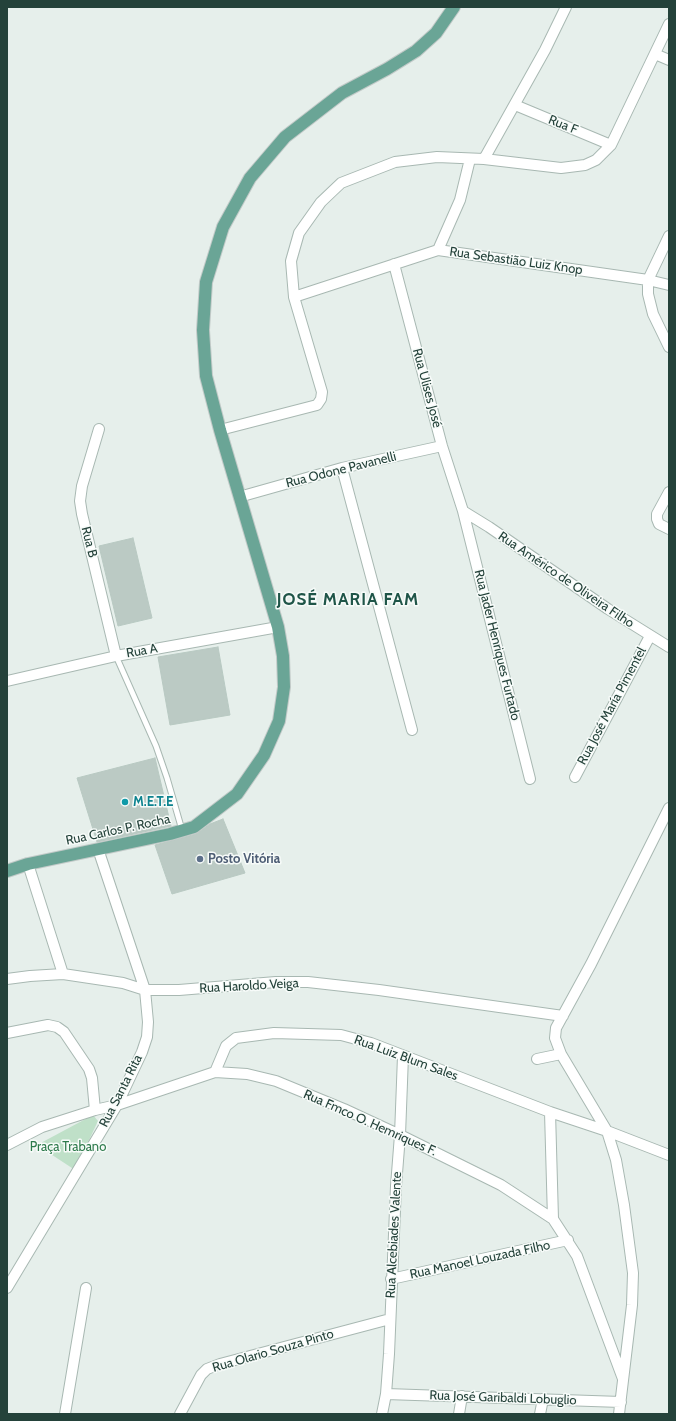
<!DOCTYPE html>
<meta charset="utf-8">
<style>
body{margin:0}
#map{position:relative;width:676px;height:1421px;overflow:hidden;background:#e6efeb;font-family:Cabin,sans-serif}
canvas{display:block}
.frame{position:absolute;inset:0;border:8px solid #24423a;pointer-events:none}
</style>
<div id="map">
<canvas width="676" height="1421"></canvas>
<div class="frame"></div>
</div>
<script>
const context = document.querySelector('canvas').getContext('2d');
context.lineJoin = 'round';
function fill(path, color) { context.fillStyle = color; context.fill(path, 'evenodd'); }
const poly = rows => new Path2D(rows.map(r => 'M' + r).join(''));
function stroke(path, color, width, dash) { context.strokeStyle = color; context.lineWidth = width; context.lineCap = dash ? 'butt' : 'round'; context.setLineDash(dash || []); context.stroke(path); }
function drawText(font, color, halo, rows, align = 'center') {
  context.font = font + ' Cabin,sans-serif'; context.lineWidth = 3; context.setLineDash([]); context.textBaseline = 'middle'; context.strokeStyle = halo; context.fillStyle = color; for (const [text, x, y, turn = 0] of rows) {
    context.save(); context.translate(x, y); context.rotate((+turn || 0) * Math.PI / 180); context.textAlign = isNaN(turn) ? turn : align; if (halo) context.strokeText(text, 0, 0); context.fillText(text, 0, 0); context.restore();
  }
}
fill(poly([
 [93,1115,98,1121,75,1170,37,1145]
]), '#bfe0c8');
const building = poly([
 [133,538,152,618,118,626,99,546,133,538],
 [218,647,230,715,170,725,158,657,218,647],
 [155,758,171,826,97,842,77,778,155,758],
 [223,819,245,873,172,894,155,845,196,834,210,824,223,819]
]);
fill(building, '#bbcac4');
stroke(building, '#b8c9c2', 1);
const service = poly([
 [116,656,156,746,167,778,182,830]
]);
const minor = poly([
 [655,54,669,60],
 [515,105,611,145],
 [484,159,545,50,566,7],
 [669,236,648,280,648,294,653,314,669,347],
 [438,250,460,200,470,159],
 [394,264,442,446,463,511,530,779],
 [294,297,438,250,648,280,669,285],
 [99,429,82,486,80,501,82,514,116,656],
 [220,430,317,405,321,399,322,392,294,297,291,261,299,233,321,202,341,183,395,162,437,157,484,159,561,168,585,165,596,160,611,145,669,24],
 [342,468,412,730],
 [669,492,657,514,657,519,659,524,669,529],
 [239,497,342,468,442,446],
 [463,511,489,527,608,609,669,647],
 [7,681,116,656,278,627],
 [575,777,650,636],
 [28,864,63,974],
 [7,979,30,976,63,974,123,983,145,990,179,990,276,982,308,982,379,990,563,1016],
 [7,1033,48,1025,57,1027,64,1032,89,1069,92,1078,95,1110],
 [537,1059,561,1054],
 [215,1072,226,1046,236,1038,274,1033,341,1035,371,1043,550,1112,607,1131,669,1155],
 [550,1112,553,1219],
 [7,1145,42,1127,95,1110,117,1105,215,1072,247,1074,276,1081,344,1109,400,1135,501,1185,553,1219,577,1256,623,1379],
 [391,1279,568,1240],
 [7,1288,117,1105,142,1052,147,1037,148,1022,145,990,98,849],
 [386,1394,621,1402],
 [65,1414,86,1288],
 [180,1414,201,1375,207,1369,220,1364,390,1319],
 [382,1414,386,1394,389,1354,396,1186,400,1135,403,1056],
 [459,1414,462,1396],
 [540,1414,543,1399],
 [619,1414,632,1305,633,1273,624,1205,616,1160,607,1131,561,1054,555,1038,556,1028,591,964,669,808]
]);
const primary = poly([
 [7,871,28,864,170,834,194,827,237,794,264,755,279,721,284,687,283,656,278,627,220,430,206,376,203,330,206,282,223,227,250,178,285,137,342,93,387,69,416,51,436,33,454,7]
]);
stroke(service, '#a8b8b2', 7);
stroke(minor, '#a8b8b2', 12);
stroke(primary, '#c2cac8', 14);
stroke(service, '#fff', 5);
stroke(minor, '#fff', 10);
stroke(primary, '#6aa596', 12);
for (const [x, y, r, color] of [
 [125,802,4,"#0f9aa8"],
 [200,859,4,"#5c6f8a"]
]) { const dot = new Path2D(); dot.arc(x, y, r, 0, 2 * Math.PI); context.fillStyle = color; context.fill(dot); stroke(dot, '#f7fbf9', 1.5); }
drawText('13px', '#24423a', '#f7fbf9', [
 ["Rua F",563,125,22],
 ["Rua Sebastião Luiz Knop",516,261,8],
 ["Rua Ulises José",427,388,75],
 ["Rua Odone Pavanelli",341,470,-14],
 ["Rua B",89,542,76],
 ["Rua Américo de Oliveira Filho",566,580,34],
 ["Rua Jader Henriques Furtado",497,645,76],
 ["Rua A",142,651,-10],
 ["Rua José María Pimentel",612,706,-62],
 ["Rua Carlos P. Rocha",118,830,-12],
 ["Rua Haroldo Veiga",249,986,-3],
 ["Rua Luiz Blum Sales",406,1058,20],
 ["Rua Santa Rita",121,1091,-63],
 ["Rua Fmco O. Hemriques F.",370,1123,24],
 ["Rua Alcebiades Valente",394,1235,-87],
 ["Rua Manoel Louzada Filho",480,1260,-12],
 ["Rua Olario Souza Pinto",273,1351,-16],
 ["Rua José Garibaldi Lobuglio",503,1398,2]
]);
drawText('bold 13px', '#0d838f', '#f7fbf9', [
 ["M.E.T.E",133,802]
], 'left');
drawText('bold 13px', '#4e5e75', '#f7fbf9', [
 ["Posto Vitória",208,859]
], 'left');
drawText('13px', '#2d7a4b', '#f7fbf9', [
 ["Praça Trabano",68,1147]
]);
context.letterSpacing = '1px';
drawText('bold 17px', '#1f5548', '#f7fbf9', [
 ["JOSÉ MARIA FAM",348,600]
]);
context.letterSpacing = '0px';
</script>
